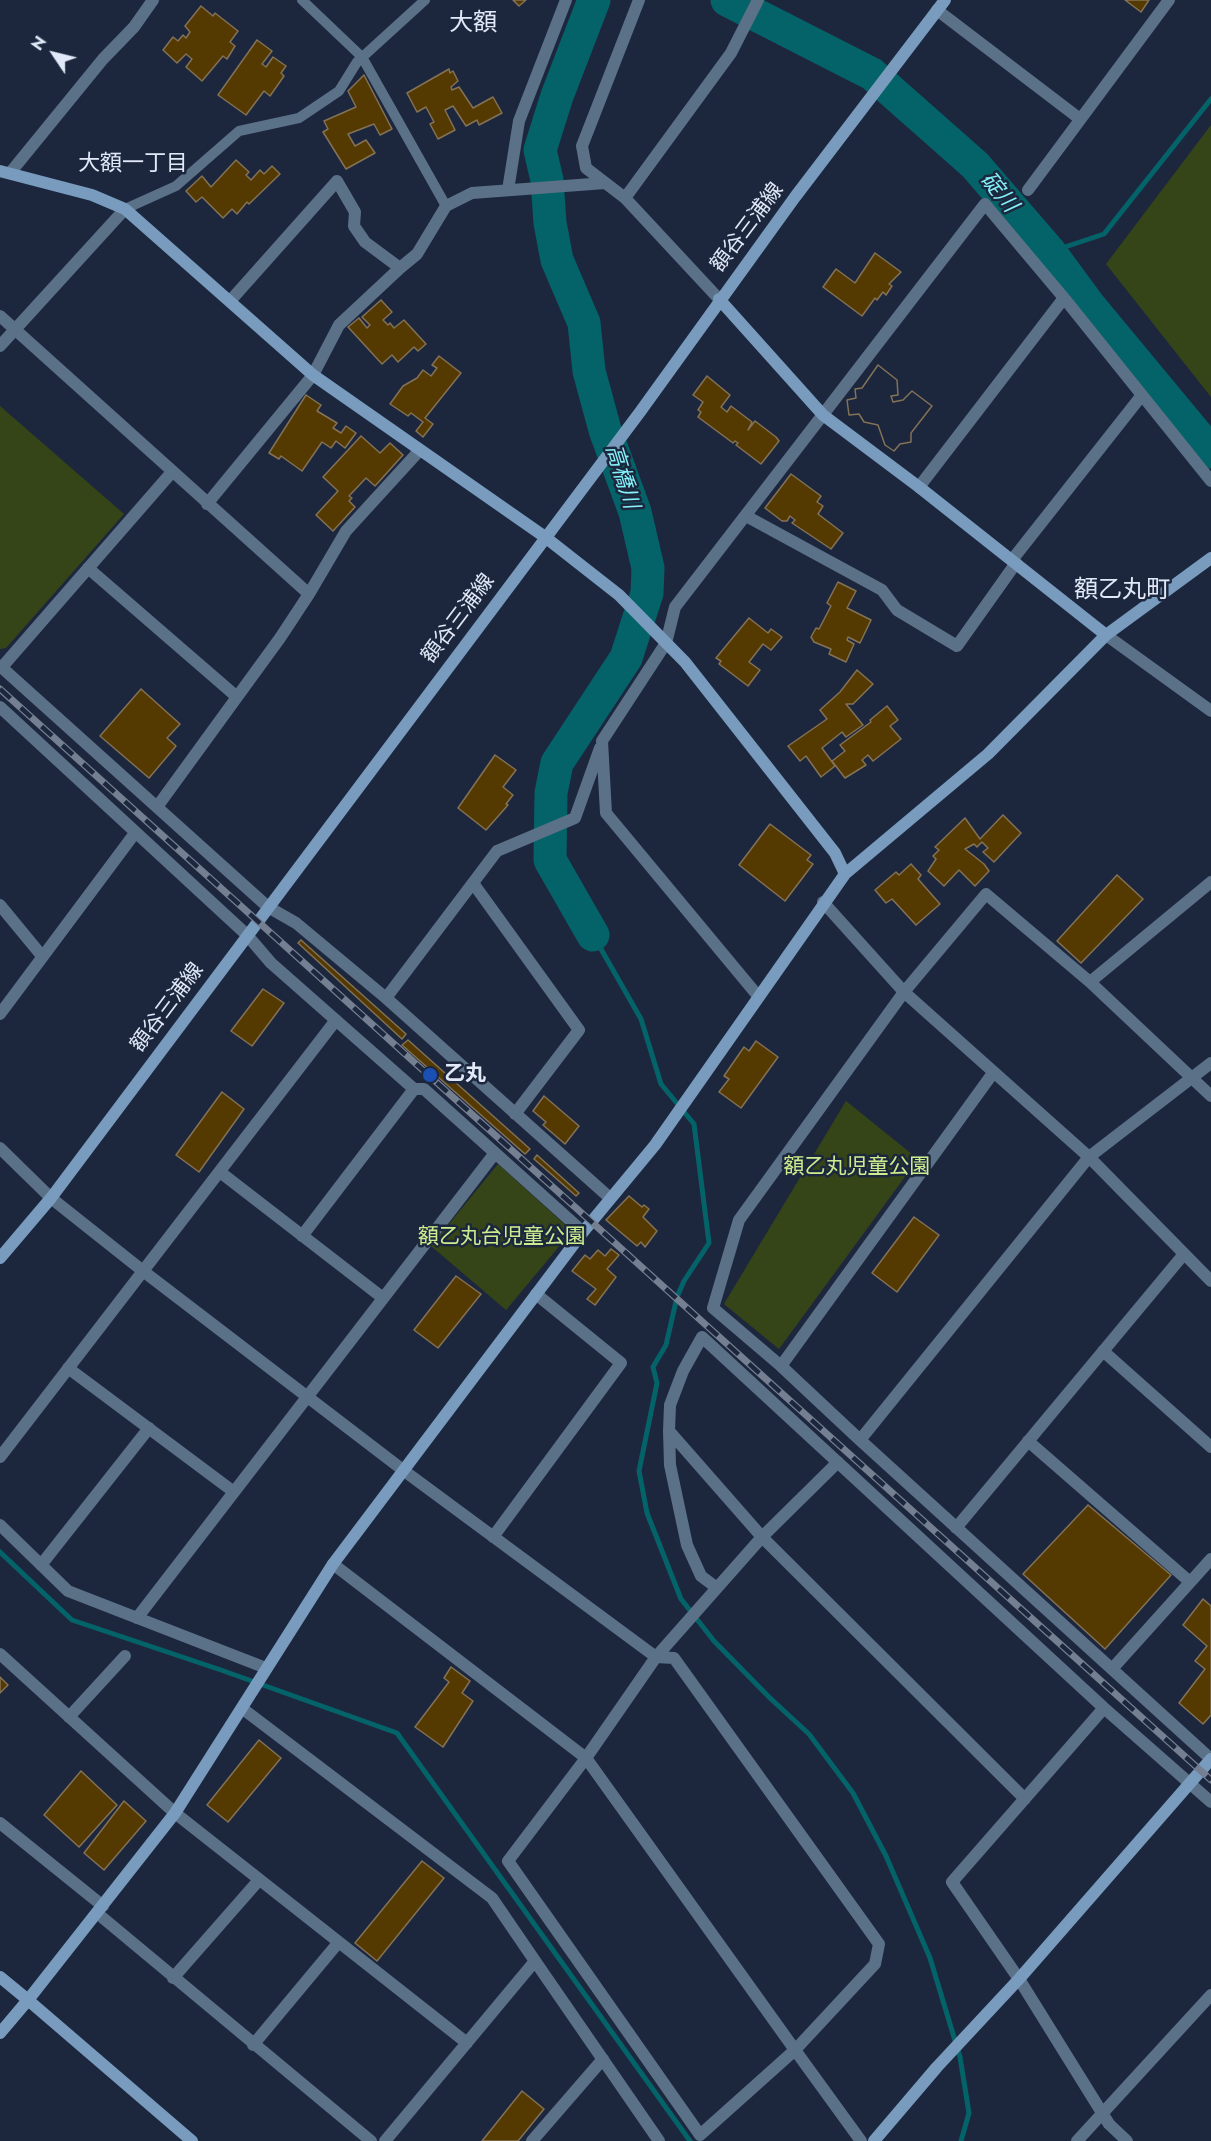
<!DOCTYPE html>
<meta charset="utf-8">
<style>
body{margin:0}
#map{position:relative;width:1211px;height:2141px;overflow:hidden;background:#1c273e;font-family:Jost,sans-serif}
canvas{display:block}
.north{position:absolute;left:24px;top:24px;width:60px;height:60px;-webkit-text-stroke:4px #1c273e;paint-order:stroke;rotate:305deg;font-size:16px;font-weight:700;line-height:24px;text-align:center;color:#e1e9f8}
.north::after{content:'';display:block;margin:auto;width:21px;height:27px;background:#e1e9f8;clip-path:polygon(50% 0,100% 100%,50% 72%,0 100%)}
</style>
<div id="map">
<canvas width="1211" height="2141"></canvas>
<div class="north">N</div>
</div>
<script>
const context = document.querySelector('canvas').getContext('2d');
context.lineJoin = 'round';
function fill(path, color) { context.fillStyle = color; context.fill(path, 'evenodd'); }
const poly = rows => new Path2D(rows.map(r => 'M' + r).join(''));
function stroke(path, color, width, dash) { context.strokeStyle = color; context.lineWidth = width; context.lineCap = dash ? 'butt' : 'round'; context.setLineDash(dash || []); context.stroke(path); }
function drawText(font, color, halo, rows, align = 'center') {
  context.font = font + ' Jost,"Noto Sans JP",sans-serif'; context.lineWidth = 5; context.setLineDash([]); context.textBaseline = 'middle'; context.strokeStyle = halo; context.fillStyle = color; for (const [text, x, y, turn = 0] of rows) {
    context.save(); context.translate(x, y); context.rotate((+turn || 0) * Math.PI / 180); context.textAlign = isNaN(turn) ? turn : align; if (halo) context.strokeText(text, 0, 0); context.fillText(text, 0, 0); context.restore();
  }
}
fill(poly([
 [1211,125,1211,397,1106,264],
 [0,406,124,514,6,648,0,649],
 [846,1101,918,1159,779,1349,724,1304],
 [498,1164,572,1231,506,1310,431,1246]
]), '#364517');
stroke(poly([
 [1050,252,1104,234,1211,99],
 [593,935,641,1019,661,1084,694,1124,709,1243,684,1281,677,1297,666,1345,653,1367,657,1383,639,1471,647,1513,681,1599,714,1641,770,1698,809,1734,853,1793,886,1856,930,1958,960,2057,969,2113,961,2141],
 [0,1552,72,1620,221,1670,397,1733,690,2141]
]), '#046368', 5);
stroke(poly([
 [727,0,872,74,975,165,1050,252,1089,305,1211,452],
 [593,935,550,860,551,793,557,763,626,658,647,593,648,568,635,512,605,430,589,371,584,323,557,260,550,223,547,180,540,150,557,96,594,0]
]), '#046368', 33);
const building = poly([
 [513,0,526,0,519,6,513,0],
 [1125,0,1149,0,1141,12,1125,0],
 [201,6,213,16,215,13,238,31,230,42,235,46,227,59,223,56,202,81,186,67,192,59,186,54,177,63,163,50,173,37,178,41,183,35,186,38,190,32,185,26,201,6],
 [257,40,272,51,262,64,266,67,273,57,286,66,281,73,284,76,270,96,264,91,246,115,218,95,257,40],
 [449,69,450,73,453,71,458,81,451,87,452,90,459,87,473,108,493,97,502,113,479,125,477,120,466,126,453,106,445,110,455,130,438,139,430,124,434,122,426,107,417,112,407,93,449,69],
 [364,75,392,129,380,135,374,124,348,134,355,146,366,140,375,153,346,169,323,132,328,129,324,121,356,107,348,91,364,75],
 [236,160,249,172,246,175,251,180,260,170,264,174,272,166,280,174,249,204,247,202,237,214,232,209,223,218,202,197,196,202,186,191,202,176,211,187,236,160],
 [875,253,901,272,889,284,892,286,886,295,883,292,877,300,875,298,862,316,823,287,836,269,855,283,875,253],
 [381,300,392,312,383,320,388,325,390,323,394,328,404,320,426,344,418,351,414,347,398,362,392,355,382,364,348,327,359,318,367,328,370,325,362,317,381,300],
 [439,356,461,373,425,418,433,424,423,437,416,431,423,422,411,413,408,416,390,404,403,386,417,378,423,370,431,376,437,368,432,365,439,356],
 [878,365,897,380,898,395,891,396,893,402,903,400,912,391,932,406,911,433,911,442,900,444,894,451,885,445,878,425,864,422,859,414,849,415,847,400,856,398,855,389,862,388,878,365],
 [878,365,897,380,898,395,891,396,893,402,903,400,912,391,932,406,911,433,911,442,900,444,894,451,885,445,878,425,864,422,859,414,849,415,847,400,856,398,855,389,862,388,878,365],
 [707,376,730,395,721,407,727,412,731,406,752,422,748,430,755,421,776,437,779,441,761,464,736,445,738,443,735,441,733,443,698,417,701,412,698,410,703,402,693,395,707,376],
 [306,395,321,405,317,411,337,423,333,428,341,433,346,426,356,433,345,448,336,441,331,448,322,442,302,471,281,456,279,459,269,453,306,395],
 [361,436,380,453,390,443,403,455,375,486,366,478,349,496,352,498,349,501,355,507,333,531,316,515,338,491,323,477,361,436],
 [791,474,821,496,817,502,823,506,818,514,843,533,831,549,792,523,795,520,790,516,787,521,782,521,765,508,791,474],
 [838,582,856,591,847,608,871,620,860,643,848,637,847,640,854,644,846,662,829,654,831,649,814,642,811,637,816,628,819,629,831,606,827,603,838,582],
 [749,618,768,633,771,629,782,637,771,650,763,644,749,662,760,670,748,686,719,664,721,661,716,658,749,618],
 [857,670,873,684,853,704,846,704,863,725,846,737,842,732,822,748,835,766,821,777,806,756,800,761,788,746,827,719,820,710,840,692,857,670],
 [141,689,180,724,167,738,176,746,149,778,100,736,141,689],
 [887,706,898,720,890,726,901,739,873,761,868,755,862,760,866,765,845,778,832,761,845,751,840,745,871,722,870,720,887,706],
 [495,755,516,770,503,787,513,795,506,804,508,805,486,830,458,808,495,755],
 [1003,815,1021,833,994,862,983,852,988,848,982,842,977,847,974,844,965,849,984,864,989,871,975,886,959,870,944,886,928,871,936,859,933,856,939,850,935,847,965,818,980,839,1003,815],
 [770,824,811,855,807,860,813,864,785,901,739,865,770,824],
 [911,864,921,875,918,879,940,904,916,925,892,899,886,903,875,890,896,872,899,875,911,864],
 [1117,875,1143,899,1081,963,1057,941,1117,875],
 [301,940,406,1034,402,1039,298,943,301,940],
 [263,989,284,1003,252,1046,231,1031,263,989],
 [408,1040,530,1149,525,1154,402,1045,408,1040],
 [756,1041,778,1057,741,1108,719,1092,729,1079,724,1076,744,1047,749,1051,756,1041],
 [222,1092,244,1109,199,1172,176,1155,222,1092],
 [544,1096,579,1126,565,1144,543,1125,546,1122,533,1111,544,1096],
 [537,1155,579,1193,576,1196,534,1159,537,1155],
 [629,1196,642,1207,644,1205,649,1209,643,1217,657,1231,645,1247,641,1242,637,1246,606,1220,629,1196],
 [914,1217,939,1235,897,1292,872,1273,914,1217],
 [611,1249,619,1255,607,1269,616,1277,595,1305,587,1299,596,1289,572,1271,585,1255,590,1259,598,1250,605,1256,611,1249],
 [456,1276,481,1294,438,1348,414,1330,456,1276],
 [1088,1505,1171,1575,1105,1649,1023,1574,1088,1505],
 [1203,1599,1211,1606,1211,1715,1203,1724,1179,1703,1205,1669,1195,1661,1207,1646,1183,1625,1203,1599],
 [451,1667,470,1681,462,1693,473,1701,443,1747,415,1727,449,1682,444,1678,451,1667],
 [0,1677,8,1685,0,1693,0,1677],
 [259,1740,281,1758,228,1822,207,1805,259,1740],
 [81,1771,117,1805,79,1847,44,1815,81,1771],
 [124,1801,146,1821,104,1870,84,1853,124,1801],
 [422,1861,444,1878,377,1961,355,1943,422,1861],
 [522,2091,544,2109,518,2141,482,2141,522,2091]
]);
fill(building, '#543900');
stroke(building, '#837256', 1.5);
stroke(poly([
 [302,0,362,57,446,206],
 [125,209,176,186,239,131,299,118,339,91,357,62,425,0]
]), '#5b7187', 10);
stroke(poly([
 [937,10,1080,119],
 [10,173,103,59,134,27,153,0],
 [508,190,519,121,566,0],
 [1028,190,1169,0],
 [625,198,586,168,582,146,639,0],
 [400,268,417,254,446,206,472,193,605,183],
 [719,299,625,198,731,53,758,0],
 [0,316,309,594,346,531,420,450],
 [0,346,125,209],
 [919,487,1064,298],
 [207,504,313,375,339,325,400,268,365,242,354,226,355,212,337,181,231,300],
 [746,516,882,590,897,610,957,646,1016,563],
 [1012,560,1142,395],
 [88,568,237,697],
 [1106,635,1211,711],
 [0,666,268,907,296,923,386,998,610,1198],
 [2,667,172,472],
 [0,707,247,935,271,963,414,1089,424,1089,583,1232],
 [157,807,280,638,309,594],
 [473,883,579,1030,515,1114],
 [823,902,904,992,739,1220,713,1308,781,1366,860,1440,1089,1157,904,992,986,894,1090,982,1211,882],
 [0,905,42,956],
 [1090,982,1211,1096],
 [758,996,606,813,602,741,666,643,675,607,985,204,1064,298,1211,481],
 [386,998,497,851,575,818,600,748],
 [0,1014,135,833],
 [1211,1063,1089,1157,1211,1281],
 [0,1148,51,1198,143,1271,403,1470,656,1657,762,1537,669,1431,670,1405,683,1371,702,1337,1104,1708,1211,1802],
 [220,1172,383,1298],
 [302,1236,414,1089],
 [1103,1351,1211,1447],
 [781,1366,993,1073],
 [68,1368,234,1492],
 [669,1431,670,1465,687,1545,701,1576,717,1588],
 [860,1440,1211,1759],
 [1028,1441,1190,1582],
 [0,1457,336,1020],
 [838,1462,762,1537,1025,1799],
 [0,1525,68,1591,266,1668],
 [956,1528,1184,1254],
 [493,1537,621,1363,536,1294],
 [333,1564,586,1758,508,1861,700,2135,795,2050,586,1758,656,1657,674,1658,879,1944,875,1964,795,2050,861,2141],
 [41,1565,149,1428],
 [137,1618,495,1153],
 [0,1654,175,1813,467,2043],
 [1112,1669,1211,1559],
 [1104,1708,952,1882,1019,1979,1109,2124,1127,2141],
 [243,1709,492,1898,535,1961],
 [69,1717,125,1656],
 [0,1823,103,1906],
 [97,1913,371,2141],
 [173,1978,259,1880],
 [253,2045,338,1943],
 [385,2141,535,1961,659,2141],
 [532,2141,603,2059],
 [1077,2141,1211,1995]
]), '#5b7187', 12);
stroke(poly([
 [0,171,92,195,125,209,313,375,545,537,619,595,685,662,835,853,845,874],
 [1106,635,1211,558],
 [0,1258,51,1198,640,412,795,197,945,0],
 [0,1977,28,2000,175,1813,333,1564,583,1232,655,1145,845,874,988,754,1106,635,919,487,823,415,719,299],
 [0,2033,28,2000,192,2141],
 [874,2141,937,2067,1019,1979,1211,1759]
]), '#789bbe', 12);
const rail = poly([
 [0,689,1211,1780]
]);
stroke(rail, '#757f92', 7);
stroke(rail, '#1c273e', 4.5, [14]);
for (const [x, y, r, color] of [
 [430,1075,8,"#1a4fb4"]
]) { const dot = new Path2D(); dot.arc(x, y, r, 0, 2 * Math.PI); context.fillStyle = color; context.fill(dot); stroke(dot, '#1c273e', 2); }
drawText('21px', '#e1e9f8', '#1c273e', [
 ["額谷三浦線",748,228,-53],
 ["額谷三浦線",459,619,-53],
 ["額谷三浦線",168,1008,-53]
]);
drawText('bold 21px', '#e1e9f8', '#1c273e', [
 ["乙丸",444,1075]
], 'left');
drawText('21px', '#cbed8f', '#1c273e', [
 ["額乙丸児童公園",857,1168],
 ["額乙丸台児童公園",502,1238]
]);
drawText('22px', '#e1e9f8', '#1c273e', [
 ["大額一丁目",133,165]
]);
drawText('italic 22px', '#84f0f8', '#1c273e', [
 ["碇川",998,193,51],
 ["高橋川",621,477,73]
]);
drawText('24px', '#e1e9f8', '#1c273e', [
 ["大額",473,24],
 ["額乙丸町",1122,591]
]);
</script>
